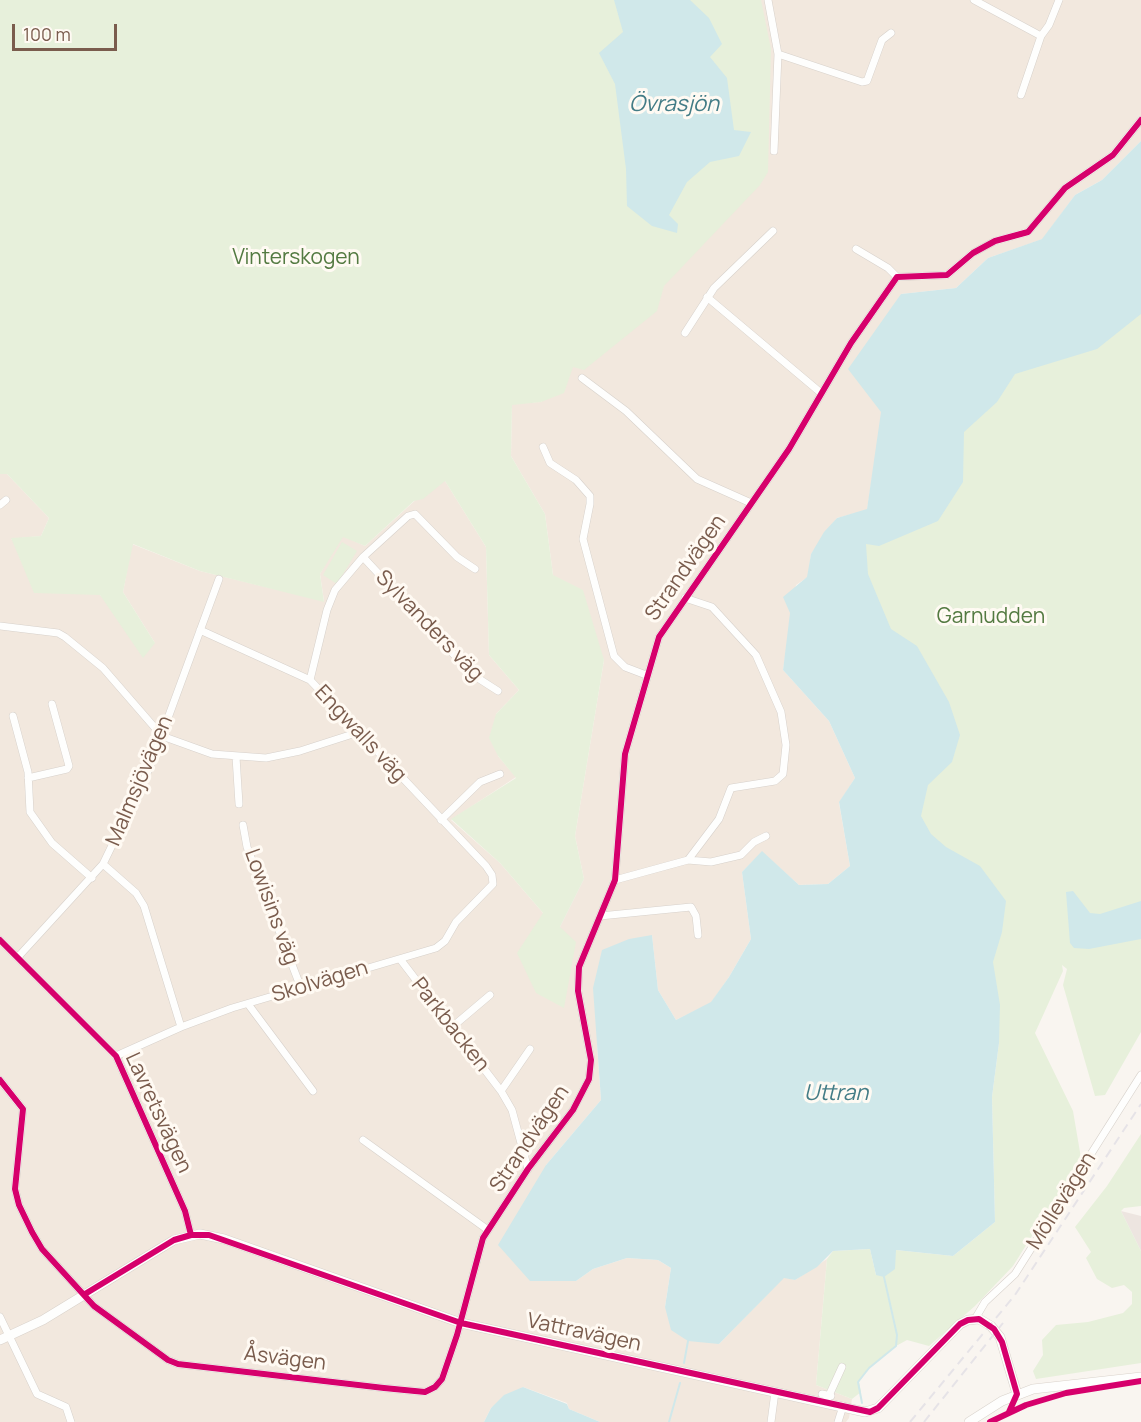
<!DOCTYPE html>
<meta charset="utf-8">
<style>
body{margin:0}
#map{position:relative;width:1141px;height:1422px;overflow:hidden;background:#f9f5f0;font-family:Manrope,sans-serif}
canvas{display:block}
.scale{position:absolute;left:12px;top:24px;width:105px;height:27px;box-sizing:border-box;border:3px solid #7a5c4d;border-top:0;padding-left:8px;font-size:18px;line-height:21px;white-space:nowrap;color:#7a5c4d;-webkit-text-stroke:4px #fffaf3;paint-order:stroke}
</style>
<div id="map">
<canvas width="1141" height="1422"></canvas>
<div class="scale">100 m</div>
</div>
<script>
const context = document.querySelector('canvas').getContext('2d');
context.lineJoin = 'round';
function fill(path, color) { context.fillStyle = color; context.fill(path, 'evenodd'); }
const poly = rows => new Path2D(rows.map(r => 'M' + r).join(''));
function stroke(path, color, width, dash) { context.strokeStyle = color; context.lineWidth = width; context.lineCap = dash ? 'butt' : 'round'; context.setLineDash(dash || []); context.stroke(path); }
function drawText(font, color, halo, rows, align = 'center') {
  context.font = font + ' Manrope,sans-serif'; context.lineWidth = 6; context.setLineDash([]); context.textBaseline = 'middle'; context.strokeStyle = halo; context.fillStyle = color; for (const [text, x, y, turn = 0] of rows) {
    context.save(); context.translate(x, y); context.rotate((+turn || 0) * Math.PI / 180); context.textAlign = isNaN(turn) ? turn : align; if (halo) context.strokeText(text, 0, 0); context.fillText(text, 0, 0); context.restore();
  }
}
fill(poly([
 [730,0,1141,0,1141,141,1102,180,1075,195,1043,239,988,258,956,288,901,294,867,510,837,518,811,554,808,577,796,585,783,670,829,721,855,778,839,803,850,866,828,884,799,885,762,852,742,872,751,939,729,977,711,1003,676,1020,658,990,652,935,597,1046,601,1100,546,1165,576,1281,593,1269,627,1258,658,1260,671,1268,665,1307,719,1344,784,1277,795,1280,827,1259,816,1385,852,1399,849,1418,846,1422,600,1422,569,1409,567,1403,523,1387,491,1408,484,1422,0,1422,0,474,7,474,49,518,41,536,11,539,100,595,155,643,123,592,132,544,200,571,324,601,320,574,341,535,365,546,442,476,486,547,489,655,519,690,496,714,498,756,516,777,451,820,500,863,543,913,560,927,584,879,575,836,604,660,553,575,545,514,511,456,512,403,541,402,572,367]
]), '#f2e8de');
fill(poly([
 [1121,1211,1141,1216,1141,1251]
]), '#ede5e0');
fill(poly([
 [0,0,761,0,771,49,768,172,760,185,664,286,657,311,584,370,573,367,564,393,541,402,512,405,511,456,545,514,553,575,583,590,604,660,575,836,584,879,560,927,576,942,564,1008,536,993,517,953,543,913,500,863,451,819,516,778,498,756,489,738,496,714,519,690,489,655,486,547,445,481,423,499,414,501,365,546,343,537,320,574,324,602,200,571,133,544,123,592,155,643,143,658,100,595,34,593,11,538,41,536,49,518,7,474,0,474],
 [1141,220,1141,1032,1105,1095,1095,1096,1063,985,1067,969,1062,965,1063,971,1035,1033,1073,1111,1081,1158,1013,1266,975,1306,929,1346,907,1340,896,1346,869,1368,859,1382,861,1392,852,1399,816,1385,827,1259,833,1251,870,1249,876,1275,896,1250,953,1256,995,1222,992,1097,999,1043,876,811,829,563],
 [342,542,357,551,337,584,323,575],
 [1141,1134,1141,1206,1124,1208,1121,1211,1141,1251,1141,1363,1036,1379,1033,1371,1043,1355,1042,1340,1056,1325,1088,1322,1123,1313,1132,1304,1132,1292,1124,1285,1112,1288,1097,1279,1086,1258,1091,1252,1075,1227,1107,1186]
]), '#e7f0db');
fill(poly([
 [614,0,690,0,709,18,722,44,710,57,727,78,734,130,751,132,739,156,710,162,687,182,669,215,678,224,677,233,652,226,627,206,626,169,615,84,599,53,623,32],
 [1141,141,1141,314,1097,349,1015,374,997,402,964,432,963,482,938,521,879,546,866,544,868,574,891,629,917,646,949,702,960,735,952,762,928,785,921,816,931,834,946,847,980,866,1006,901,1002,932,993,962,1000,1005,999,1043,992,1097,995,1222,953,1256,896,1250,895,1269,884,1277,876,1275,870,1249,833,1251,817,1267,795,1280,784,1278,719,1344,688,1341,671,1330,665,1307,671,1268,658,1260,627,1258,593,1269,576,1281,530,1281,498,1245,546,1165,601,1100,593,988,602,950,629,939,652,935,658,990,676,1020,711,1002,729,977,751,939,742,872,762,851,799,885,828,884,850,866,839,802,855,778,829,721,783,670,790,613,783,597,807,577,811,554,824,532,837,518,867,509,881,412,848,369,901,294,956,288,988,258,1042,239,1075,195,1102,180],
 [1073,891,1090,913,1100,914,1141,901,1141,939,1089,949,1074,948,1070,943,1066,892],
 [523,1387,567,1404,569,1409,600,1422,484,1422,491,1408,504,1395]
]), '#d0e8ea');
stroke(poly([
 [684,1363,688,1341],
 [862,1403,858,1382,869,1368,896,1346,897,1335,884,1277],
 [669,1422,680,1383]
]), '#d0e8ea', 2);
const street = poly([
 [768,0,778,54,774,151],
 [974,0,1041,36],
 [778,54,862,82,867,81,882,40,891,33],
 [1021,95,1041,36,1049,25,1059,0],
 [856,249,888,268,897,277],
 [707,297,821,393],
 [685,333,714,288,773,231],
 [582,378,626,411,697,479,751,503],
 [543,447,550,463,576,480,590,496,590,504,583,539,614,656,625,667,646,675],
 [0,505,6,500],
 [363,557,473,675,498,691],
 [0,626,58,633,65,637,103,668,162,736,212,754,266,758,300,751,359,732],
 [310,680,327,610,335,590,363,557,408,516,415,514,457,557,475,569],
 [13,716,28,772,30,812,52,843,92,878],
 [236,757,239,804],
 [28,778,67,769,69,766,52,704],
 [441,820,480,782,500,774],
 [243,825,247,847,301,988],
 [688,860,711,862,741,855,754,842,766,836],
 [103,864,136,893,144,906,181,1027],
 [615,880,688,860,719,819,731,788,775,781,783,774,786,745,781,712,756,655,712,607,685,598],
 [600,916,691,907,696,916,698,935],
 [0,940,116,1056,185,1211,191,1235],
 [18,957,103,864,150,767,219,579],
 [400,959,501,1091,512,1110,528,1169],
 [248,1004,313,1091],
 [451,1028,490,995],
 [116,1056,181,1027,232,1008,436,948,445,941,456,922,493,884,492,875,486,866,310,680,200,630],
 [0,1080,23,1109,15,1189,19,1205,32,1232,42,1249,94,1306,168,1360,178,1364,384,1388,425,1392,435,1387,442,1379,457,1335,483,1238,528,1169,573,1110,589,1079,591,1060,578,991,579,967,615,880,625,754,659,637,789,449,851,343,897,277,947,275,973,253,995,241,1028,232,1065,188,1113,155,1141,120],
 [501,1091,530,1049],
 [363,1140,488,1230],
 [0,1317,37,1394,66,1407,71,1422],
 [975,1319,985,1302,1015,1274,1141,1075],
 [822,1394,831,1396],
 [826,1402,842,1367],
 [771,1422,775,1392],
 [838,1422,843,1406]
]);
const secondary = poly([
 [0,1340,43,1320,174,1240,200,1234,224,1239,461,1323,865,1412,878,1408,960,1324,968,1320,979,1319,991,1326,1000,1337,1017,1394],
 [969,1422,1002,1401,1033,1389,1141,1377]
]);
stroke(street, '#d7d1cb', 8);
stroke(secondary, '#d9d2cb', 10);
stroke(street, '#fefefd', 7);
stroke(secondary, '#fefefd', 9);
stroke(poly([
 [910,1422,1015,1295,1141,1104],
 [924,1422,1003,1323]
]), '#e6e3e7', 2, [9, 6]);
stroke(poly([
 [0,940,116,1056,185,1211,191,1235],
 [0,1080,23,1109,15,1189,19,1205,32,1232,42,1249,94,1306,168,1360,178,1364,384,1388,425,1392,435,1387,442,1379,457,1335,483,1238,528,1169,573,1110,589,1079,591,1060,578,991,579,967,615,880,625,754,659,637,789,449,851,343,897,277,947,275,973,253,995,241,1028,232,1065,188,1113,155,1141,120],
 [85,1294,174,1240,191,1235,209,1235,461,1323,870,1412,878,1408,960,1324,968,1320,979,1319,994,1329,1002,1342,1017,1394,1009,1412],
 [990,1422,1026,1405,1066,1393,1141,1381]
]), '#d6006c', 6);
drawText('21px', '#537a41', '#fffaf3', [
 ["Vinterskogen",296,258],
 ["Garnudden",991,617]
]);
drawText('21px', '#7a5c4d', '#fffaf3', [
 ["Strandvägen",686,568,-55],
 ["Sylvanders väg",429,626,46],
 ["Engwalls väg",360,734,47],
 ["Malmsjövägen",140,781,-67],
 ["Lowisins väg",271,907,70],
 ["Skolvägen",320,982,-17],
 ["Parkbacken",450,1025,52],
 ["Lavretsvägen",158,1113,65],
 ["Strandvägen",530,1139,-56],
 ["Möllevägen",1062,1201,-58],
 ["Vattravägen",584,1333,12],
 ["Åsvägen",285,1359,7]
]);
drawText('italic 22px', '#437c86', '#fffaf3', [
 ["Övrasjön",674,105],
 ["Uttran",836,1094]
]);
</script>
